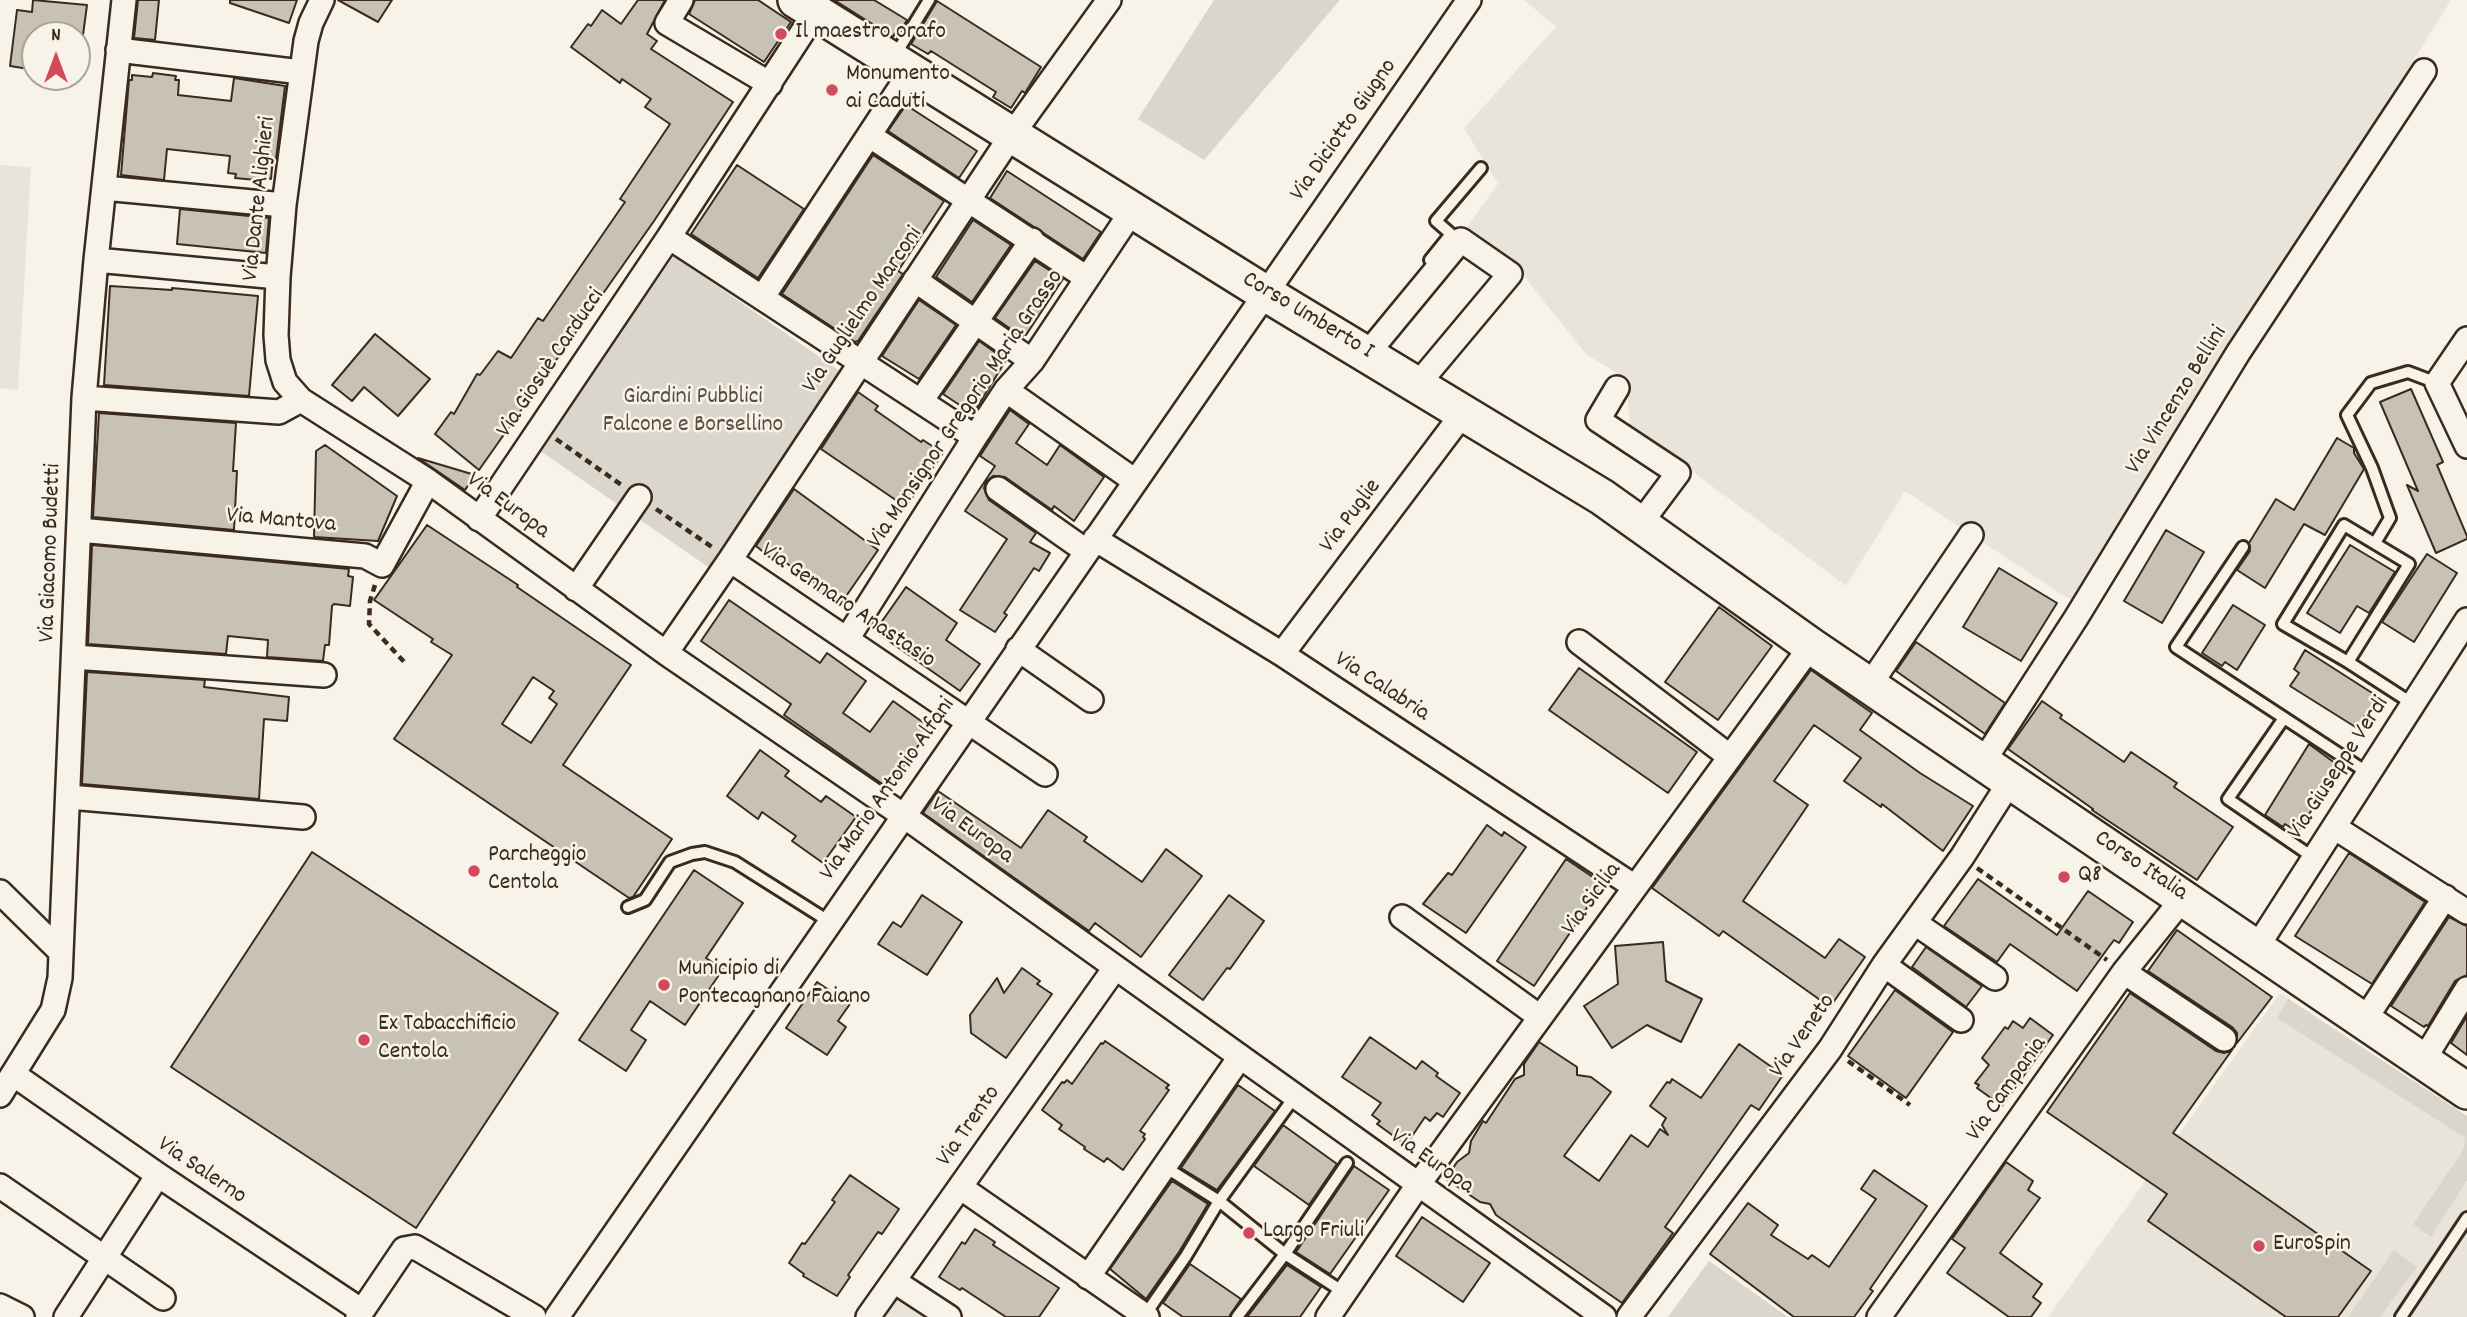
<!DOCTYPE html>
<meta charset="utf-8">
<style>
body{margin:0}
#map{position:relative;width:2467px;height:1317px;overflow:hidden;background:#f7f3e8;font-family:Dekko,sans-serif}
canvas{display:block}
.north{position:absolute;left:21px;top:21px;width:70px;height:70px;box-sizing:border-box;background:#f7f3e8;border:2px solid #aca397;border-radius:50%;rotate:0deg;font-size:19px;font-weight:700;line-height:28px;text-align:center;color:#3b2a1e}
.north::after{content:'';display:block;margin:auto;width:24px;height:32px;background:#d1495b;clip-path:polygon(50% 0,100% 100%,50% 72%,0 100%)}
</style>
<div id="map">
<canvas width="2467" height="1317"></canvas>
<div class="north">N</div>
</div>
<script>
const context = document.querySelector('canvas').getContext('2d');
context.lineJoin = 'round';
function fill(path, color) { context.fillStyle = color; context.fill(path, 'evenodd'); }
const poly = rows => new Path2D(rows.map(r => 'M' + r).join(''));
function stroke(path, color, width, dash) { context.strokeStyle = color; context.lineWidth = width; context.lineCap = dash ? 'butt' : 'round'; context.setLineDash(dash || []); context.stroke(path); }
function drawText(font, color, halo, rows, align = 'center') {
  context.font = font + ' Dekko,sans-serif'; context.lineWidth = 5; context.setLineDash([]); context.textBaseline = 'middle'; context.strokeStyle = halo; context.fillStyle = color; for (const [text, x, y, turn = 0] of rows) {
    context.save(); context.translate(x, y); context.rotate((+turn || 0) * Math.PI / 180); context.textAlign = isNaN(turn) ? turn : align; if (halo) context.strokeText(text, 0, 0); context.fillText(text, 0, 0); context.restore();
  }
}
fill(poly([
 [1524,0,2451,0,2075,603,1905,491,1846,586,1630,425,1626,378,1587,355,1523,275,1465,229,1498,184,1464,128,1556,27],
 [0,165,31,167,18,390,0,388],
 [2280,993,2467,1116,2467,1180,2465,1182,2467,1183,2467,1317,2048,1317],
 [896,1295,927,1317,880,1317]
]), '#e9e4d9');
fill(poly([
 [1214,0,1340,0,1204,160,1138,119],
 [674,256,847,376,711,569,539,450],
 [2288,999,2467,1116,2467,1180,2431,1237,2413,1224,2462,1152,2465,1145,2464,1137,2277,1018],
 [2394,1250,2417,1267,2380,1317,2348,1317],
 [1709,1261,1788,1317,1668,1317]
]), '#dbd6cb');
const building = poly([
 [33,0,87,5,83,35,35,35,35,70,10,66,17,10,32,12,33,0],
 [138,0,159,0,155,40,134,38,138,0],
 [230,0,297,0,289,23,230,3,230,0],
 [338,0,392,0,378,22,338,0],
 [638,0,665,0,647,34,657,41,651,49,733,102,654,221,479,470,435,434,451,412,454,414,477,374,480,375,498,351,511,358,538,318,543,321,625,202,620,199,670,124,645,107,651,99,622,79,620,83,571,47,588,24,591,26,602,10,621,24,638,0],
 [695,0,758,0,791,22,764,62,689,14,695,0],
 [834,0,874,0,907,20,898,35,895,33,893,37,834,0],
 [937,1,1041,67,1025,93,1022,91,1011,108,993,97,996,92,931,51,928,54,911,44,937,1],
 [153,73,176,76,175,80,179,80,178,95,231,101,234,78,285,86,276,159,273,158,271,179,267,178,266,181,235,178,236,174,228,173,230,156,167,149,164,180,121,175,129,80,132,80,132,75,152,77,153,73],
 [906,105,977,151,959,178,888,131,906,105],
 [873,155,944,201,898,271,903,274,858,341,855,342,782,294,873,155],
 [737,165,804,209,758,278,691,234,737,165],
 [1007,171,1101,232,1083,259,990,198,1007,171],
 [180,209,269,218,266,253,177,244,180,209],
 [973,220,1011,245,972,302,936,277,973,220],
 [1035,261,1063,279,1026,335,1024,334,1022,337,995,318,1035,261],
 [110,286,172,290,172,288,258,296,249,396,104,385,110,286],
 [919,300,956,325,919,379,882,356,919,300],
 [375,334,430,379,398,416,364,387,352,401,332,385,375,334],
 [979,341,1006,360,973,414,943,394,979,341],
 [2411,389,2443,462,2437,465,2467,536,2467,539,2436,553,2407,485,2418,491,2380,402,2411,389],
 [858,392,878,406,875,410,921,442,923,440,943,453,906,507,821,449,858,392],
 [1010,410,1029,424,1016,443,1047,465,1060,445,1104,477,1074,521,1054,506,1052,510,1005,477,993,476,986,482,984,488,989,500,1036,533,1030,542,1050,553,1039,571,1034,568,1004,613,1007,615,995,632,960,610,1007,539,965,511,995,466,980,456,1010,410],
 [99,413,236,423,233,471,237,471,234,530,93,517,99,413],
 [2337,438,2354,448,2354,453,2364,469,2325,535,2304,524,2265,588,2237,570,2250,551,2249,543,2276,499,2294,510,2337,438],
 [325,445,397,496,378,541,314,537,316,451,325,445],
 [418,458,475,475,465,490,418,458],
 [794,489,878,550,840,605,818,591,820,587,775,555,772,559,756,546,794,489],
 [427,525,518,585,517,587,631,665,563,765,672,839,633,897,629,898,394,739,452,655,431,642,433,639,374,600,427,525],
 [533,677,554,691,549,698,557,704,531,743,502,724,533,677],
 [2166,530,2204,552,2162,623,2124,601,2166,530],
 [92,545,349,569,348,576,353,577,350,606,334,604,332,606,329,645,325,645,323,661,267,657,268,640,228,636,226,654,88,644,92,545],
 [2350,545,2395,572,2369,613,2357,606,2340,633,2307,613,2350,545],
 [2427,554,2457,573,2414,642,2382,622,2427,554],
 [1999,568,2057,603,2021,661,1963,627,1999,568],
 [906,587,957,623,946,640,980,664,960,691,879,634,878,627,906,587],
 [729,600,820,663,827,653,866,681,843,713,870,732,893,701,931,728,888,788,784,715,791,704,701,641,729,600],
 [2233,605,2265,625,2237,670,2225,662,2222,666,2202,653,2233,605],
 [1719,607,1772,646,1718,720,1665,682,1719,607],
 [1916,642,2005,703,1985,734,1896,671,1916,642],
 [2305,650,2380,698,2369,716,2366,714,2357,728,2290,686,2299,673,2294,669,2305,650],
 [1579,668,1697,752,1668,793,1549,710,1579,668],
 [1811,670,1872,713,1860,730,1920,773,1973,806,1943,851,1882,804,1881,807,1844,781,1861,758,1814,725,1774,781,1808,805,1743,901,1825,958,1839,939,1865,957,1830,1007,1723,931,1719,936,1652,888,1811,670],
 [87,672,205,680,204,687,289,697,287,721,264,719,259,799,82,784,87,672],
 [2042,701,2062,715,2060,718,2124,762,2131,752,2177,783,2174,787,2233,827,2197,880,2092,810,2093,809,2008,749,2042,701],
 [2309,744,2339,766,2298,832,2285,824,2283,827,2265,815,2309,744],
 [760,750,789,771,785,776,821,802,826,796,856,817,823,863,792,841,796,836,762,812,758,819,727,796,760,750],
 [938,791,1021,848,1048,810,1087,837,1084,841,1142,882,1166,849,1202,876,1141,957,1095,923,1089,931,923,813,938,791],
 [1487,825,1502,836,1504,832,1526,847,1466,933,1423,904,1448,873,1452,875,1487,825],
 [312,852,558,1013,416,1228,171,1067,312,852],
 [2349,853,2425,902,2372,984,2295,936,2349,853],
 [1566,859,1603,884,1534,986,1497,961,1566,859],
 [694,870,743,903,706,958,723,969,685,1025,650,1001,631,1030,646,1040,626,1071,579,1040,694,870],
 [1978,879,2057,935,2088,891,2133,922,2119,943,2114,940,2108,948,2077,991,2010,944,1997,962,1944,926,1978,879],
 [922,895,962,922,927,975,878,944,893,922,901,927,922,895],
 [1229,895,1264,921,1230,969,1227,968,1203,1000,1169,975,1229,895],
 [2449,917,2467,926,2467,975,2455,981,2428,1026,2426,1025,2424,1027,2391,1006,2449,917],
 [2177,930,2272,997,2237,1043,2237,1033,2232,1027,2148,971,2177,930],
 [1663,942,1666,981,1702,999,1681,1042,1647,1025,1612,1048,1584,1006,1618,984,1615,946,1663,942],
 [1926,947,1982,986,1966,1007,1912,967,1926,947],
 [1022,968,1040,981,1037,984,1052,994,1006,1058,971,1033,970,1015,997,978,1004,993,1022,968],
 [817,982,850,1004,838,1021,846,1027,827,1055,786,1028,817,982],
 [1895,990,1953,1032,1906,1098,1848,1056,1895,990],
 [2130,993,2216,1051,2224,1053,2232,1050,2173,1133,2371,1271,2338,1317,2286,1317,2148,1221,2167,1194,2047,1112,2130,993],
 [2467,1016,2467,1055,2451,1043,2467,1016],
 [2030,1018,2053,1035,2002,1106,1977,1088,1979,1085,1975,1083,1989,1065,1982,1058,2005,1027,2008,1029,2013,1021,2023,1028,2030,1018],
 [1370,1037,1416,1069,1422,1061,1438,1073,1436,1076,1460,1093,1443,1117,1437,1113,1430,1121,1425,1117,1406,1145,1377,1124,1380,1121,1372,1115,1381,1103,1342,1077,1370,1037],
 [1105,1041,1169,1085,1166,1088,1169,1090,1140,1131,1145,1134,1143,1137,1145,1139,1123,1170,1107,1158,1104,1162,1084,1149,1085,1147,1059,1129,1062,1125,1042,1110,1062,1082,1064,1083,1067,1080,1072,1084,1101,1043,1103,1044,1105,1041],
 [1539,1042,1577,1067,1577,1075,1591,1077,1611,1092,1564,1156,1599,1181,1631,1135,1648,1147,1660,1129,1668,1135,1662,1125,1666,1118,1650,1106,1667,1082,1670,1083,1672,1079,1701,1098,1739,1044,1783,1075,1759,1110,1751,1105,1665,1227,1673,1233,1622,1303,1496,1215,1490,1204,1480,1202,1446,1179,1457,1162,1469,1153,1471,1141,1483,1121,1486,1123,1515,1079,1524,1075,1524,1064,1539,1042],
 [1238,1085,1275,1111,1217,1190,1181,1168,1238,1085],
 [1283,1125,1337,1164,1309,1205,1254,1166,1283,1125],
 [2006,1162,2033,1181,2028,1190,2040,1198,2000,1253,2042,1284,2033,1297,2041,1303,2031,1317,2009,1317,1947,1273,1965,1248,1952,1239,2006,1162],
 [1354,1166,1389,1190,1330,1274,1296,1252,1354,1166],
 [1874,1170,1927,1206,1870,1289,1873,1291,1854,1317,1794,1317,1710,1254,1748,1203,1778,1225,1771,1235,1808,1259,1812,1255,1829,1267,1876,1199,1861,1189,1874,1170],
 [850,1175,899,1209,882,1234,878,1232,848,1275,850,1277,837,1296,803,1276,804,1274,789,1263,802,1243,805,1244,835,1202,832,1200,850,1175],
 [1172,1181,1208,1204,1179,1252,1146,1299,1110,1269,1172,1181],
 [1422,1217,1490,1263,1463,1302,1396,1256,1422,1217],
 [975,1229,995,1242,993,1245,1059,1288,1039,1317,1006,1317,962,1288,960,1290,939,1277,962,1242,965,1244,975,1229],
 [1190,1264,1241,1299,1229,1317,1183,1317,1163,1303,1190,1264],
 [1287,1265,1321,1287,1300,1317,1247,1317,1287,1265]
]);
fill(building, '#c8c1b6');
stroke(building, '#3b2a1e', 2);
const lane = poly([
 [894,57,929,0],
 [1430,260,1451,234,1436,221,1481,168],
 [2375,543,2390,518,2372,468,2347,415,2371,383,2408,372,2437,383],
 [2243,547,2176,647,2368,773],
 [2348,662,2409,564,2344,525,2283,624,2348,662,2413,704],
 [2284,718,2228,799,2314,858],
 [628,907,645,900,670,862,692,854,705,852,735,862,830,922],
 [1165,1167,1219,1201,1285,1254,1345,1293],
 [1145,1315,1186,1256,1219,1201,1295,1096],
 [1237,1317,1285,1254,1347,1163],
 [2401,1317,2467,1218]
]);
const street = poly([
 [322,0,311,23,306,41,284,205,278,277,276,335,278,360,285,382,301,400,428,481,666,653,904,816,1604,1317],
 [681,0,667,23,770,84],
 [815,13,669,237,975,437],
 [118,50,301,72],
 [870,136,1087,278],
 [104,188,284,205],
 [96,260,278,277],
 [915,280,1032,361],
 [762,298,910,73],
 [2467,339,2437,383,2467,446],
 [1367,354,1461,240,1510,274,1418,384],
 [1617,388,1598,420,1678,473,1640,524],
 [1006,390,1135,481],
 [84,398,279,412,301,400],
 [921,401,1032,240],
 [998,489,1086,551],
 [479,519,669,237],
 [79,530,365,556,382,565,428,481],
 [1095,539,1282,654,1635,887],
 [730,560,1045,774],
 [576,589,639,497],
 [847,639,975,437,1006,390,1032,361,1132,211],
 [1579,642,1729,756],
 [1018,649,1091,700],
 [666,653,730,560,1011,136,1109,0],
 [1282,654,1464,412],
 [74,657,324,675],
 [1869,686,1971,535],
 [1983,762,2076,618,2238,353,2424,71],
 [69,797,303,817],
 [2334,827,2467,912],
 [0,892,61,952],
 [1402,917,1540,1017],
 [1915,923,1995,978],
 [2257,947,2467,620],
 [1884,965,1961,1020],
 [2124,972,2224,1039],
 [2364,1021,2445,897],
 [2423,1061,2467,989],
 [13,1074,158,1175,362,1311],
 [0,1095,53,1010,60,978,84,398,96,260,124,0],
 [0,1186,163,1298],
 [960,1187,1147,1317],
 [1088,1277,1240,1057],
 [894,1281,949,1317],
 [0,1306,22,1317],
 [66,1317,158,1175],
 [358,1317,404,1249,415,1247,534,1317],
 [557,1317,1469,0],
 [868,1317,1115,968],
 [1328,1317,1418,1185,1811,646],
 [1629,1317,1830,1049,1884,965,1962,857,2011,780],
 [1879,1317,2124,972,2184,897]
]);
const primary = poly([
 [796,0,1265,293,1602,497,1811,646,2467,1091]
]);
stroke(lane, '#3b2a1e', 16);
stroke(street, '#3b2a1e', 28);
stroke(primary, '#3b2a1e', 40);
stroke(poly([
 [556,439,623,486],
 [656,509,712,547],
 [375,585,370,601,369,624,407,665],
 [1977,868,2107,960],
 [1848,1061,1910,1105]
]), '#3b2a1e', 4.5, [7, 5]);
stroke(lane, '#f7f3e8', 10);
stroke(street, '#f7f3e8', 23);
stroke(primary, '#f7f3e8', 35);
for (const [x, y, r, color] of [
 [781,34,7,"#d1495b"],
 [832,90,7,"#d1495b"],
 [474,871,7,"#d1495b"],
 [2064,877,7,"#d1495b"],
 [664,985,7,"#d1495b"],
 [364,1040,7,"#d1495b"],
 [1249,1233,7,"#d1495b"],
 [2259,1246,7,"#d1495b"]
]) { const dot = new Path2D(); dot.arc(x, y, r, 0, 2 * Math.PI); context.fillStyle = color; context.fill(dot); stroke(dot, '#f7f3e8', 2.5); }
drawText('24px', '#3b2a1e', '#f7f3e8', [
 ["Il maestro orafo",795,34],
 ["Monumento",846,76],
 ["ai Caduti",846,104],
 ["Parcheggio",488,857],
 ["Centola",488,885],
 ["Q8",2078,877],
 ["Municipio di",678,971],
 ["Pontecagnano Faiano",678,999],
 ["Ex Tabacchificio",378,1026],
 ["Centola",378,1054],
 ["Largo Friuli",1263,1233],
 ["EuroSpin",2273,1246]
], 'left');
drawText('24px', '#3b2a1e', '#f7f3e8', [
 ["Via Diciotto Giugno",1345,131,-55],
 ["Via Dante Alighieri",261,199,-84],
 ["Via Guglielmo Marconi",864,311,-56],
 ["Corso Umberto I",1307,317,31],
 ["Via Giosuè Carducci",552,364,-56],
 ["Via Vincenzo Bellini",2178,401,-58],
 ["Via Monsignor Gregorio Maria Grasso",967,410,-56],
 ["Via Europa",507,507,36],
 ["Via Puglie",1352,517,-53],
 ["Via Mantova",281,522,5],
 ["Via Giacomo Budetti",52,553,-88],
 ["Via Gennaro Anastasio",847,607,34],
 ["Via Calabria",1381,688,33],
 ["Via Giuseppe Verdi",2340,769,-57],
 ["Via Mario Antonio Alfani",889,790,-55],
 ["Via Europa",971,832,36],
 ["Corso Italia",2140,867,34],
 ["Via Sicilia",1593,900,-54],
 ["Via Veneto",1804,1037,-55],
 ["Via Campania",2008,1090,-55],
 ["Via Trento",970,1127,-55],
 ["Via Europa",1431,1163,35],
 ["Via Salerno",201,1172,34]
]);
drawText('24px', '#5b4c41', '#f7f3e8', [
 ["Giardini Pubblici",693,399],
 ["Falcone e Borsellino",693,427]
]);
</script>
